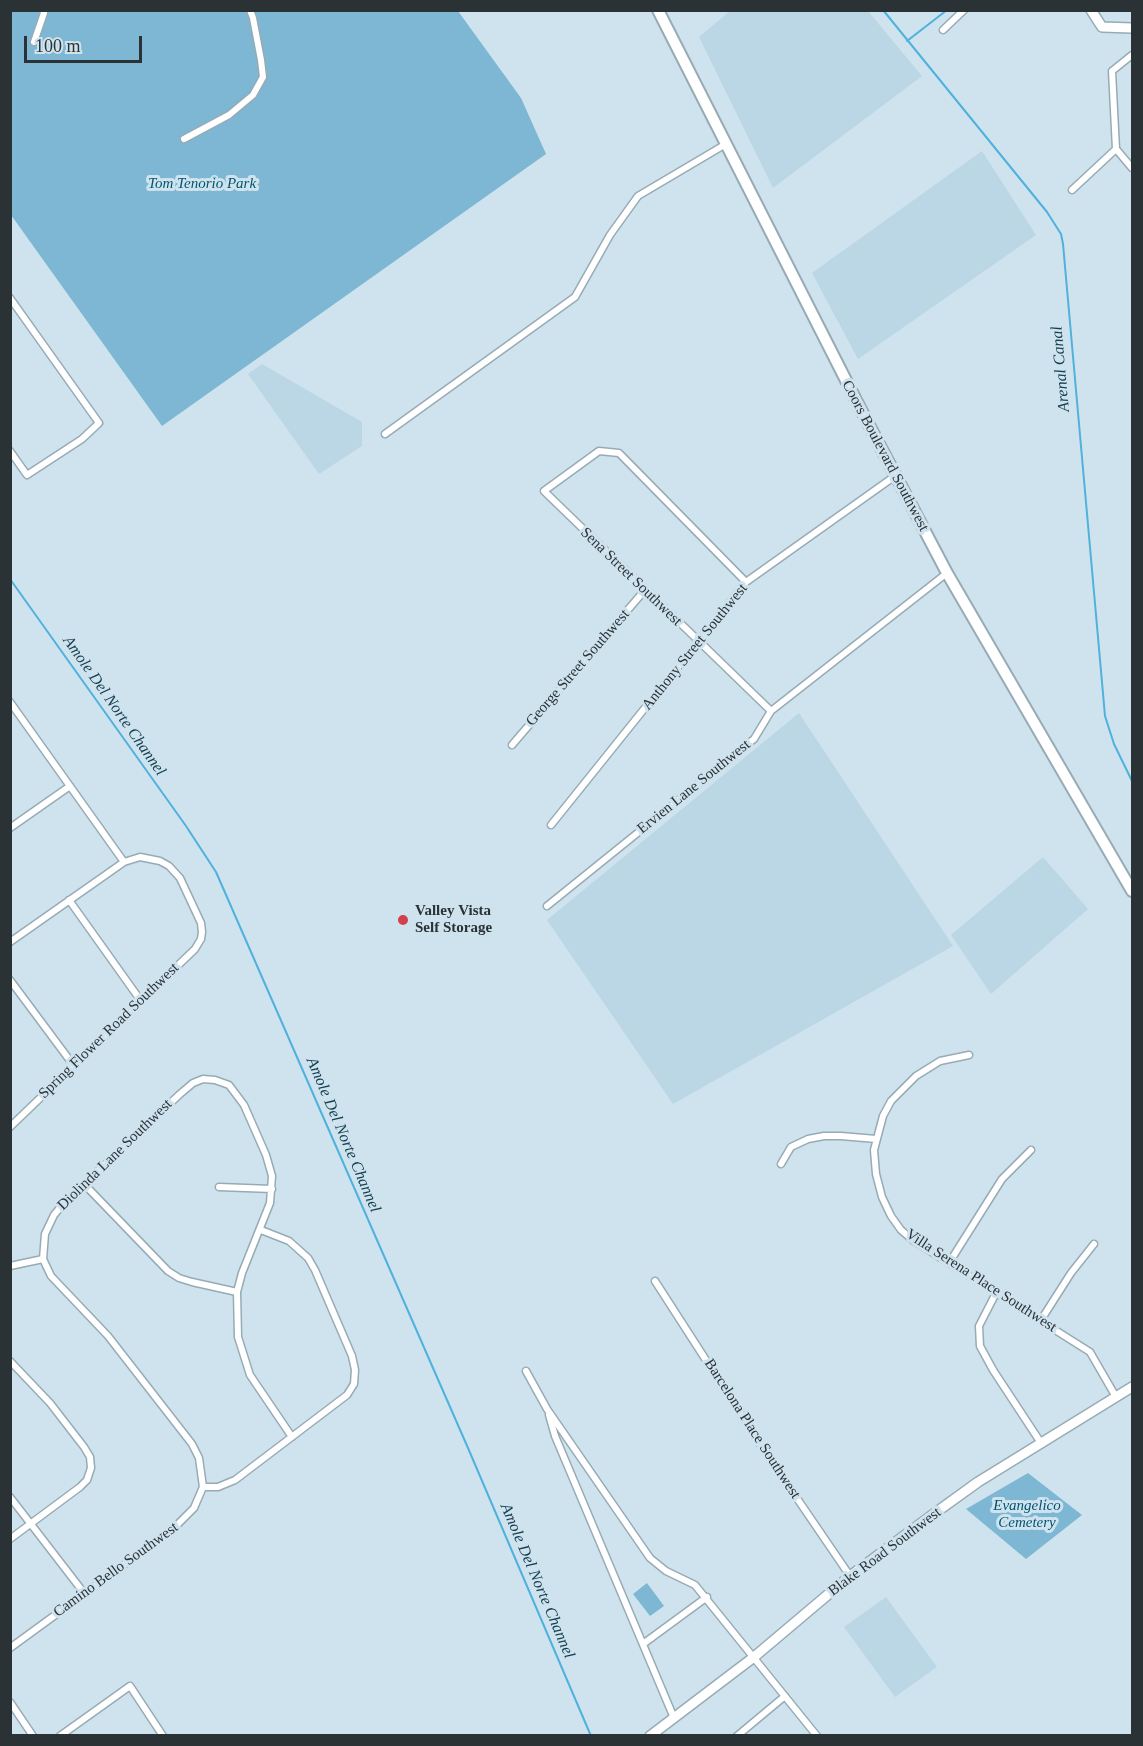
<!DOCTYPE html>
<style>
body{margin:0}
#map{position:relative;width:1143px;height:1746px;overflow:hidden;background:#cfe3ee;font-family:Georgia,serif}
canvas{display:block}
.frame{position:absolute;inset:0;border:12px solid #2a3236;pointer-events:none}
.scale{position:absolute;left:24px;top:36px;width:118px;height:27px;box-sizing:border-box;border:3px solid #2a3236;border-top:0;padding-left:8px;font-size:18px;line-height:21px;white-space:nowrap;color:#2a3236;-webkit-text-stroke:4px #cfe3ee;paint-order:stroke}
</style>
<div id="map">
<canvas width="1143" height="1746"></canvas>
<div class="frame"></div>
<div class="scale">100 m</div>
</div>
<script>
const context = document.querySelector('canvas').getContext('2d');
context.lineJoin = 'round';
function fill(path, color) { context.fillStyle = color; context.fill(path, 'evenodd'); }
const poly = rows => new Path2D(rows.map(r => 'M' + r).join(''));
function stroke(path, color, width, dash) { context.strokeStyle = color; context.lineWidth = width; context.lineCap = dash ? 'butt' : 'round'; context.setLineDash(dash || []); context.stroke(path); }
function drawText(font, color, halo, rows, align = 'center') {
  context.font = font + ' Georgia,serif'; context.lineWidth = 6; context.setLineDash([]); context.textBaseline = 'middle'; context.strokeStyle = halo; context.fillStyle = color; for (const [text, x, y, turn = 0] of rows) {
    context.save(); context.translate(x, y); context.rotate((+turn || 0) * Math.PI / 180); context.textAlign = isNaN(turn) ? turn : align; if (halo) context.strokeText(text, 0, 0); context.fillText(text, 0, 0); context.restore();
  }
}
fill(poly([
 [730,11,868,11,922,76,773,188,699,37],
 [982,151,1036,235,858,359,812,273],
 [262,364,362,422,362,446,319,474,248,374],
 [799,713,953,946,673,1104,547,920],
 [1043,857,1088,909,991,994,951,935],
 [886,1597,937,1667,895,1697,844,1627]
]), '#bbd6e4');
fill(poly([
 [10,11,458,11,521,98,546,154,162,426,11,215],
 [1028,1473,1082,1515,1026,1559,966,1509],
 [647,1583,664,1606,650,1616,633,1594]
]), '#7eb7d3');
stroke(poly([
 [883,10,1047,212,1061,234,1063,244,1105,716,1114,744,1132,781],
 [907,41,947,10],
 [10,579,186,826,216,872,468,1448,591,1736]
]), '#4fb1dc', 2);
const street = poly([
 [943,30,964,10],
 [34,42,44,13,43,10],
 [1132,55,1112,71,1116,149,1132,168],
 [184,139,229,115,253,95,263,77,261,60,253,18,250,10],
 [1072,190,1116,149],
 [10,298,99,423,82,439,27,475,10,451],
 [385,434,575,297,610,235,638,196,726,144],
 [746,582,619,453,599,451,544,491,771,711],
 [10,702,124,862],
 [512,745,644,591],
 [551,825,746,582,895,476],
 [10,828,70,786],
 [69,900,141,1001],
 [547,906,754,739,771,711,947,573],
 [10,942,124,862,140,857,160,861,169,866,180,878,201,923,202,932,201,939,195,949,10,1127],
 [10,980,74,1066],
 [969,1055,940,1061,916,1076,891,1101,883,1116,874,1150,876,1174,882,1197,891,1216,901,1230,914,1241,1090,1352,1116,1397],
 [781,1164,791,1147,808,1139,824,1136,841,1136,876,1139],
 [84,1184,168,1271,179,1278,192,1282,237,1292],
 [219,1187,272,1189],
 [43,1259,45,1234,54,1215,64,1203,180,1094,193,1083,203,1079,215,1080,229,1085,244,1105,266,1155,272,1176,270,1203,242,1273,237,1292,238,1337,250,1375,292,1437],
 [43,1259,51,1276,108,1336,192,1444,199,1458,203,1487],
 [949,1263,1002,1179,1031,1150],
 [10,1266,43,1259],
 [655,1281,762,1447,850,1576],
 [996,1293,979,1326,980,1346,993,1370,1041,1443],
 [1041,1320,1071,1273,1094,1244],
 [10,1361,50,1403,84,1447,90,1457,91,1468,87,1480,80,1487,10,1539],
 [526,1371,547,1409,650,1558,666,1571,695,1585,817,1736],
 [549,1415,555,1436,674,1718],
 [10,1497,84,1593],
 [643,1644,707,1597],
 [10,1648,173,1529,194,1508,203,1487,218,1487,235,1480,347,1395,354,1384,355,1370,352,1356,315,1270,308,1258,289,1241,261,1230],
 [10,1702,33,1736],
 [60,1736,130,1686,163,1736],
 [737,1736,785,1696]
]);
const secondary = poly([
 [1091,10,1102,27,1132,28],
 [650,1736,754,1657,850,1576,935,1513,978,1482,1132,1387]
]);
const primary = poly([
 [658,10,859,406,947,573,1132,891]
]);
stroke(street, '#97abb5', 9);
stroke(secondary, '#97abb5', 12);
stroke(primary, '#97abb5', 14);
stroke(street, '#fff', 6);
stroke(secondary, '#fff', 9);
stroke(primary, '#fff', 10);
for (const [x, y, r, color] of [
 [403,920,6,"#d1414d"]
]) { const dot = new Path2D(); dot.arc(x, y, r, 0, 2 * Math.PI); context.fillStyle = color; context.fill(dot); stroke(dot, '#cfe3ee', 2); }
drawText('italic 15px', '#005471', '#cfe3ee', [
 ["Tom Tenorio Park",202,184],
 ["Evangelico",1027,1506],
 ["Cemetery",1027,1523]
]);
drawText('15px', '#2a3236', '#cfe3ee', [
 ["Coors Boulevard Southwest",885,456,62],
 ["Sena Street Southwest",631,577,44],
 ["Anthony Street Southwest",695,647,-51],
 ["George Street Southwest",578,668,-49],
 ["Ervien Lane Southwest",694,787,-39],
 ["Spring Flower Road Southwest",109,1031,-44],
 ["Diolinda Lane Southwest",115,1155,-44],
 ["Villa Serena Place Southwest",981,1281,33],
 ["Barcelona Place Southwest",752,1429,57],
 ["Blake Road Southwest",885,1552,-37],
 ["Camino Bello Southwest",116,1570,-36]
]);
drawText('bold 15px', '#2a3236', '#cfe3ee', [
 ["Valley Vista",415,911],
 ["Self Storage",415,928]
], 'left');
drawText('italic 16px', '#164052', '#cfe3ee', [
 ["Arenal Canal",1061,369,-95],
 ["Amole Del Norte Channel",114,706,55],
 ["Amole Del Norte Channel",343,1135,67],
 ["Amole Del Norte Channel",537,1581,67]
]);
</script>
